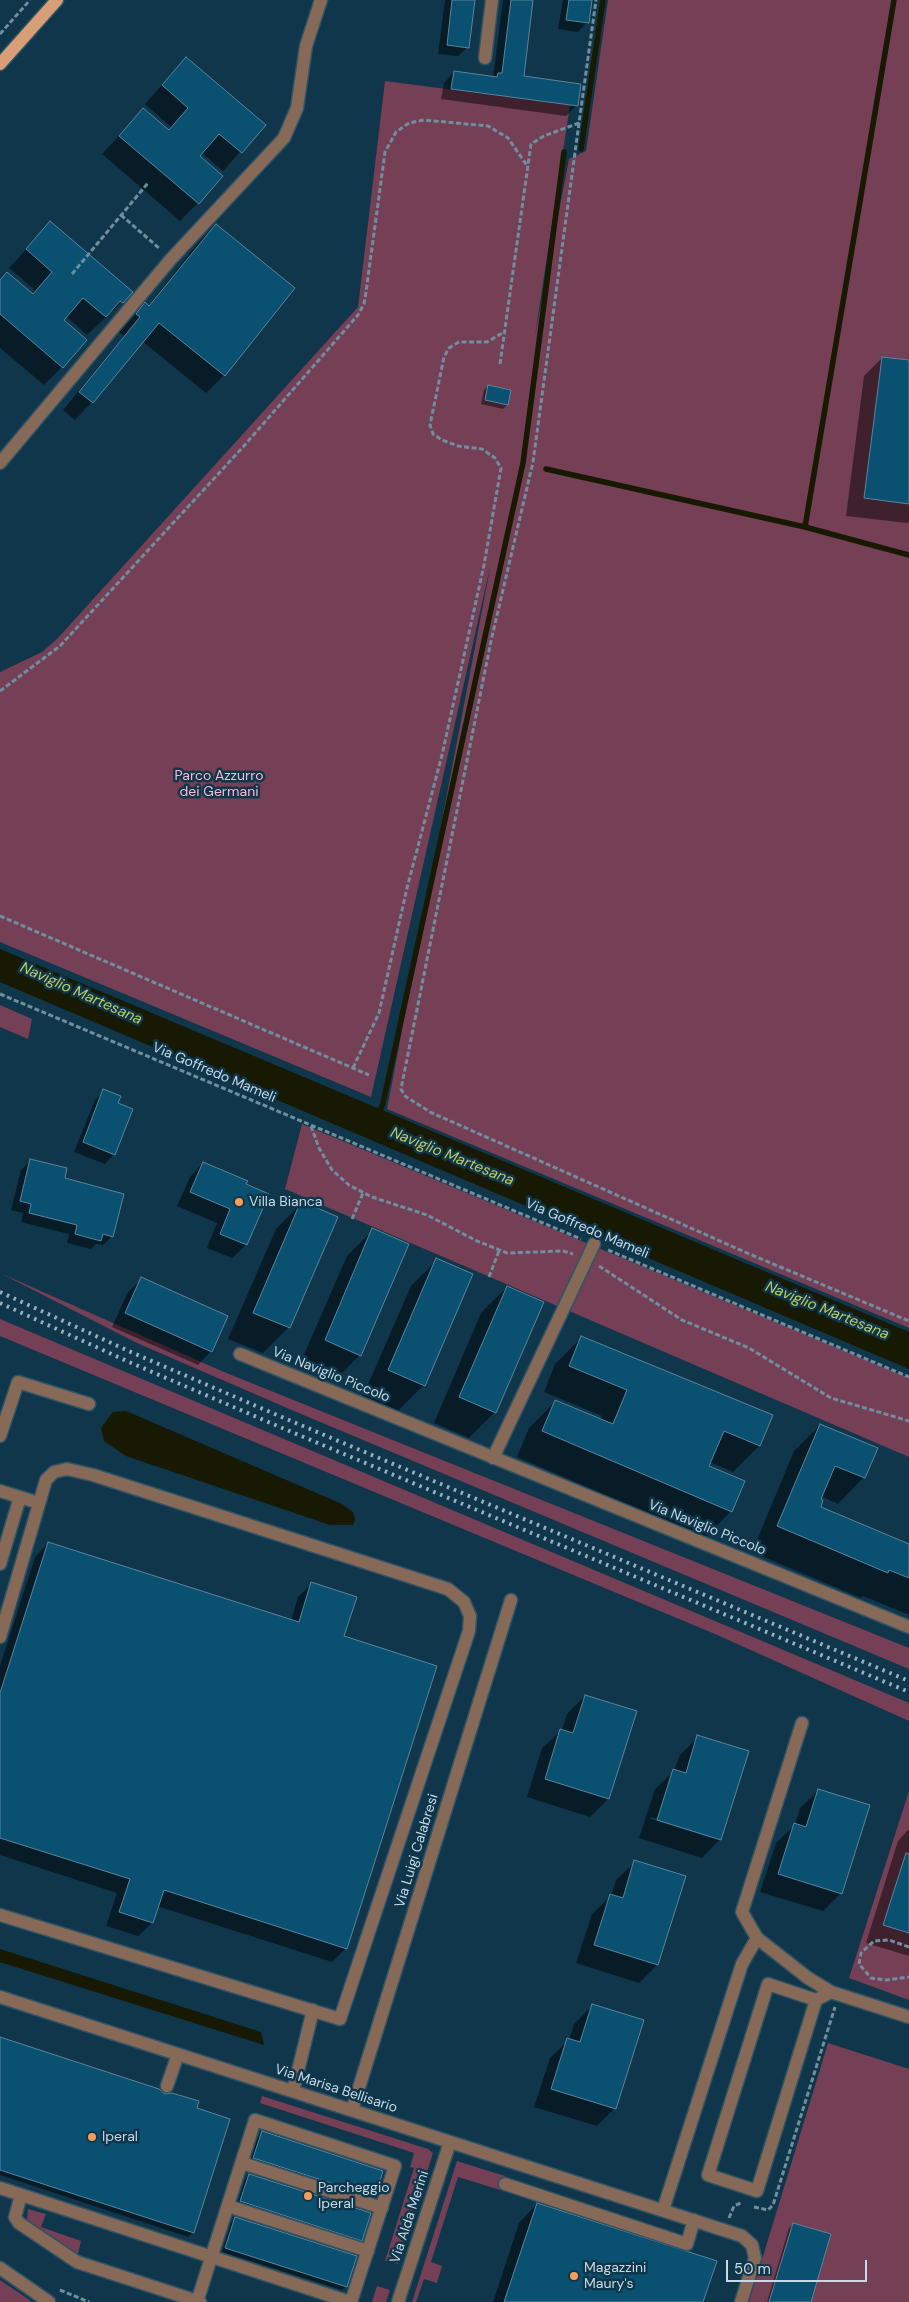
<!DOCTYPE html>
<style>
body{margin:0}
#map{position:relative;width:909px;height:2302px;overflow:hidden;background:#0f364a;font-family:"DM Sans",sans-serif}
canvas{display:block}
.scale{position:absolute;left:726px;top:2260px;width:141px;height:22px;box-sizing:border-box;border:2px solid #c5d9e6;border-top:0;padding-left:6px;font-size:15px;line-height:18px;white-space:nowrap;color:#c5d9e6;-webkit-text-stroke:4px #0f364a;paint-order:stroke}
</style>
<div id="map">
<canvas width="909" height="2302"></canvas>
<div class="scale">50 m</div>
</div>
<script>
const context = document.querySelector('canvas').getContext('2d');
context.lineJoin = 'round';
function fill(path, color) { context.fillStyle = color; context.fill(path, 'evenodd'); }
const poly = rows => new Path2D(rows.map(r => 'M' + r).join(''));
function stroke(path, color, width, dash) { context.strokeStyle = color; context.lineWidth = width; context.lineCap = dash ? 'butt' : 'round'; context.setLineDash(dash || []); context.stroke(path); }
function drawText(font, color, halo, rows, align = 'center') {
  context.font = font + ' "DM Sans",sans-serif'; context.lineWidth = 5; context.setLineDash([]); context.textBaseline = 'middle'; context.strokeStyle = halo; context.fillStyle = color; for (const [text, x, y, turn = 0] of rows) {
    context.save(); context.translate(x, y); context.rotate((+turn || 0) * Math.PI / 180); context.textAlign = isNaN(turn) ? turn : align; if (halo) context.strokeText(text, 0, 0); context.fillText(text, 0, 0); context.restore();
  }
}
fill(poly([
 [608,0,909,0,909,1328,387,1109,491,563,371,1097,0,942,0,672,42,652,57,639,358,307,385,81,570,105,535,336,569,159,586,151],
 [0,1005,32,1019,28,1039,0,1027],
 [302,1124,909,1378,909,1457,285,1189],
 [0,1273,224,1372,909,1648,909,1669,294,1411,137,1343],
 [0,1319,909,1703,909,1721,715,1634,0,1336],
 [909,1791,909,2000,849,1978],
 [828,2043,909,2069,909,2302,749,2302],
 [262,2096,428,2149,433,2153,398,2264,385,2261,414,2168,410,2167,414,2153,260,2103],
 [457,2161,505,2176,500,2190,458,2177,431,2262,442,2266,437,2283,424,2279,416,2302,412,2302],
 [28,2209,46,2214,41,2227,81,2241,78,2254,27,2220],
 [0,2280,28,2299,32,2302,0,2302],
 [377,2286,390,2290,386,2302,372,2302]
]), '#753f55');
fill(poly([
 [0,949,909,1332,909,1369,0,982],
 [126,1411,342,1504,353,1512,355,1520,353,1525,330,1525,126,1456,104,1441,101,1428,113,1412],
 [0,1949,261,2032,264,2045,0,1962]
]), '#171902');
fill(poly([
 [445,0,472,0,468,47,458,56,438,54],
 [503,0,532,0,522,77,577,105,566,116,441,99,444,83,454,72,493,78],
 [563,0,590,0,587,22,578,32,558,29],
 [186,58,264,125,223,171,201,152,198,156,198,203,180,221,102,154,144,109,168,130,171,127,145,104],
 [51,223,122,302,87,335,66,316,62,320,62,367,44,385,0,348,0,281,32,294,35,290,9,268],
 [216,225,294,288,224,375,206,393,142,341,92,402,75,420,63,410,124,336,119,332,145,304,148,306,198,243],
 [882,358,909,362,909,521,907,523,846,516,864,376],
 [488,386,507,405,503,409,481,404,484,390],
 [104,1091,116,1104,131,1109,114,1154,105,1164,74,1152,95,1100],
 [30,1161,63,1179,112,1236,103,1245,96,1244,91,1249,67,1243,69,1234,21,1222,23,1213,11,1210,21,1170],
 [203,1163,267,1195,246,1245,232,1258,207,1248,217,1223,177,1206,190,1177],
 [302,1203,289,1327,263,1353,228,1339,276,1229],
 [373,1230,360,1355,334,1381,299,1366,347,1256],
 [437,1260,424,1385,398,1411,363,1396,411,1286],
 [142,1279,211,1351,198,1365,112,1327,128,1292],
 [507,1287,495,1412,469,1438,434,1423,481,1313],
 [581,1338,772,1416,759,1446,733,1472,710,1462,708,1467,731,1511,705,1538,517,1457,529,1428,555,1402,600,1420,602,1416,544,1392,555,1364],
 [820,1425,864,1477,838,1504,821,1496,819,1507,909,1545,909,1615,863,1596,861,1598,752,1552,794,1451],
 [48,1543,291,1621,298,1597,312,1583,343,1637,346,1948,332,1962,157,1906,152,1923,138,1936,106,1926,117,1893,0,1855,0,1666,35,1557],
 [585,1696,635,1711,608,1799,590,1817,527,1797,542,1748,562,1730,567,1714],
 [698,1737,720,1839,702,1858,639,1838,655,1789,674,1771,680,1755],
 [651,1817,711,1835,711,1838,651,1819],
 [819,1790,841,1893,823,1911,760,1892,776,1843,795,1825,800,1808],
 [909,1829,909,1956,866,1943,898,1841],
 [635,1862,684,1877,657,1965,639,1983,576,1963,592,1914,611,1896,616,1880],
 [593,2005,615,2108,597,2126,534,2107,550,2058,569,2040,574,2024],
 [0,2038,164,2095,195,2109,193,2232,188,2237,0,2175],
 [263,2132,374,2197,370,2201,250,2162,258,2137],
 [249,2175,361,2240,357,2244,237,2205,245,2179],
 [537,2204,702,2302,493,2302,519,2223],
 [236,2218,346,2286,342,2290,222,2252,231,2223],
 [793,2224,810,2302,767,2302,789,2228]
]), '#0007');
stroke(poly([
 [581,149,603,0],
 [546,469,805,527,909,555],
 [805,527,894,0],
 [378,1116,383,1103,523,463,564,152]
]), '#171902', 5.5);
const building = poly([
 [452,0,475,0,469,48,447,45,452,0],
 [511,0,533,0,524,76,581,84,578,106,451,89,454,71,497,77,498,73,502,73,511,0],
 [569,0,592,0,589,23,566,20,569,0],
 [186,57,266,125,242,153,219,134,200,156,223,176,199,204,119,136,143,108,169,130,188,108,162,85,186,57],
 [50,221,133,292,123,303,120,301,106,317,83,298,64,320,87,340,63,368,0,314,0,280,7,272,33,294,52,272,26,249,50,221],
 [216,224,295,288,225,376,159,323,93,403,79,392,140,317,136,314,145,302,149,306,216,224],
 [882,357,909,360,909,504,864,498,882,357],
 [488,385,511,390,508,405,485,400,488,385],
 [103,1089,121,1096,118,1103,133,1109,115,1155,83,1142,103,1089],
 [30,1159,67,1168,65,1178,124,1194,113,1237,103,1234,101,1241,75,1234,77,1225,29,1213,31,1204,20,1201,30,1159],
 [203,1162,248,1181,246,1184,269,1194,247,1245,220,1234,230,1209,190,1192,203,1162],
 [301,1201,338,1217,290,1328,253,1313,301,1201],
 [372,1228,409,1244,361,1356,325,1340,372,1228],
 [436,1258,473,1274,425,1386,388,1370,436,1258],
 [141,1277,228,1316,212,1352,125,1313,141,1277],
 [507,1286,544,1302,496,1413,459,1397,507,1286],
 [581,1336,773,1415,760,1446,724,1431,709,1466,745,1481,732,1512,542,1431,555,1400,613,1424,627,1390,569,1366,581,1336],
 [820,1424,878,1448,865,1478,835,1466,821,1499,823,1500,821,1507,909,1544,909,1578,889,1570,888,1573,777,1526,820,1424],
 [48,1542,299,1622,311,1582,357,1597,344,1636,437,1666,347,1949,164,1890,153,1923,119,1912,130,1879,0,1838,0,1693,48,1542],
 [585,1695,637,1711,609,1799,545,1779,560,1729,573,1733,585,1695],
 [697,1735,749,1751,721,1840,657,1820,673,1769,686,1773,697,1735],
 [818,1789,870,1805,842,1894,778,1874,794,1823,806,1827,818,1789],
 [906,1853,909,1854,909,1933,883,1925,906,1853],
 [634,1860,686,1876,658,1965,594,1945,610,1894,623,1898,634,1860],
 [592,2004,644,2020,616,2109,551,2089,567,2038,580,2042,592,2004],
 [0,2037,159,2089,165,2094,172,2093,199,2101,197,2108,230,2119,194,2233,0,2170,0,2037],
 [262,2131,383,2171,375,2197,253,2158,262,2131],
 [249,2174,371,2213,362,2241,240,2201,249,2174],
 [537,2203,717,2261,703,2302,504,2302,537,2203],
 [235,2217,357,2256,347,2287,225,2248,235,2217],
 [793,2223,831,2234,811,2302,769,2302,793,2223]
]);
fill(building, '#095071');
stroke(building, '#5d849b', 1);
const minor = poly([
 [485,58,492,0],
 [0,463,171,259,284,138,297,108,306,46,321,0],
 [240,1354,909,1627],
 [0,1436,18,1382,89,1404],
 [493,1458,594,1244],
 [0,1491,39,1503],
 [0,1564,20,1497],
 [0,1637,46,1480,54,1472,67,1469,93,1475,448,1589,464,1602,470,1616,469,1631,340,2019,0,1915],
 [802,1723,742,1912,757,1938,808,1978,831,1992,909,2017],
 [0,1997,742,2236,752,2245,755,2258,741,2302],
 [816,2000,768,1984,708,2175,757,2191,816,2000,831,1992],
 [167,2086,178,2054],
 [293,2091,313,2010],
 [352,2110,511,1600],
 [242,2163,382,2208],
 [505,2184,687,2244,694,2220],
 [0,2188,350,2302],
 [21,2195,15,2217,19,2223,77,2262,200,2302],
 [228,2206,368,2251],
 [663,2210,742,1964,757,1938],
 [0,2268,49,2302],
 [197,2302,255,2120,395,2166,351,2302],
 [398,2302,450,2142]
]);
const major = poly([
 [0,64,57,0]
]);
stroke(minor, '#305366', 15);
stroke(major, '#305366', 15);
stroke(poly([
 [0,34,30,0],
 [579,123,533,462,491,641,401,1089,405,1096,430,1112,747,1253,909,1321],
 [121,215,160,249],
 [72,274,148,183],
 [500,364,531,144,544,136,579,123,596,0],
 [0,691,60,646,243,447,358,315,364,304,366,292,385,152,396,132,409,123,424,120,488,126,508,138,528,167],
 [0,916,369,1075],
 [0,994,581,1239],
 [353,1068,379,1013,407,888,442,755,484,565,501,468,495,458,482,449,458,446,442,440,433,434,430,425,444,357,449,348,459,342,487,342,504,332],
 [311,1126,319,1148,332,1170,349,1185,372,1197,427,1215,477,1241,507,1253,563,1251,573,1254],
 [352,1219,363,1193],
 [608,1250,909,1377],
 [599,1266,682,1320,749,1348,831,1398,909,1421],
 [489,1277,499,1251],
 [909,1947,889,1940,874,1941,861,1953,859,1964,871,1978,886,1980,909,1977],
 [754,2207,768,2210,773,2205,835,2007],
 [729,2218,734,2206,741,2203],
 [60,2290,89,2302]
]), '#718e9e', 3, [5, 2.5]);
stroke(minor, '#866956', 12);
stroke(major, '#d89e76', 12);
stroke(poly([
 [0,1292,133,1353,291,1421,909,1681],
 [0,1303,129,1362,287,1430,909,1692]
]), '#98b1c0', 4, [2.5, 5]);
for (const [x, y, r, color] of [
 [239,1202,5,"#fd9c55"],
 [92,2137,5,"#fd9c55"],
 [308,2196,5,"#fd9c55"],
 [574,2276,5,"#fd9c55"]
]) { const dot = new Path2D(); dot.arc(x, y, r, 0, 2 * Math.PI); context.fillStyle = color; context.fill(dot); stroke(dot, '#0f364a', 2); }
drawText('14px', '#fbbad1', '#0f364a', [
 ["Parco Azzurro",219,776],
 ["dei Germani",219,792]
]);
drawText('14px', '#c5d9e6', '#0f364a', [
 ["Via Goffredo Mameli",214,1073,23],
 ["Via Goffredo Mameli",587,1229,23],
 ["Via Naviglio Piccolo",331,1375,22],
 ["Via Naviglio Piccolo",707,1528,22],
 ["Via Luigi Calabresi",417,1851,-73],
 ["Via Marisa Bellisario",336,2089,18],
 ["Via Alda Merini",410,2217,-72]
]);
drawText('14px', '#c5d9e6', '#0f364a', [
 ["Villa Bianca",249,1202],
 ["Iperal",102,2137],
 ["Parcheggio",318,2188],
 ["Iperal",318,2204],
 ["Magazzini",584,2268],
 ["Maury's",584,2284]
], 'left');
drawText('italic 15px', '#becb5f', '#0f364a', [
 ["Naviglio Martesana",81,994,24],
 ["Naviglio Martesana",452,1157,22],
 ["Naviglio Martesana",827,1311,22]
]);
</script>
